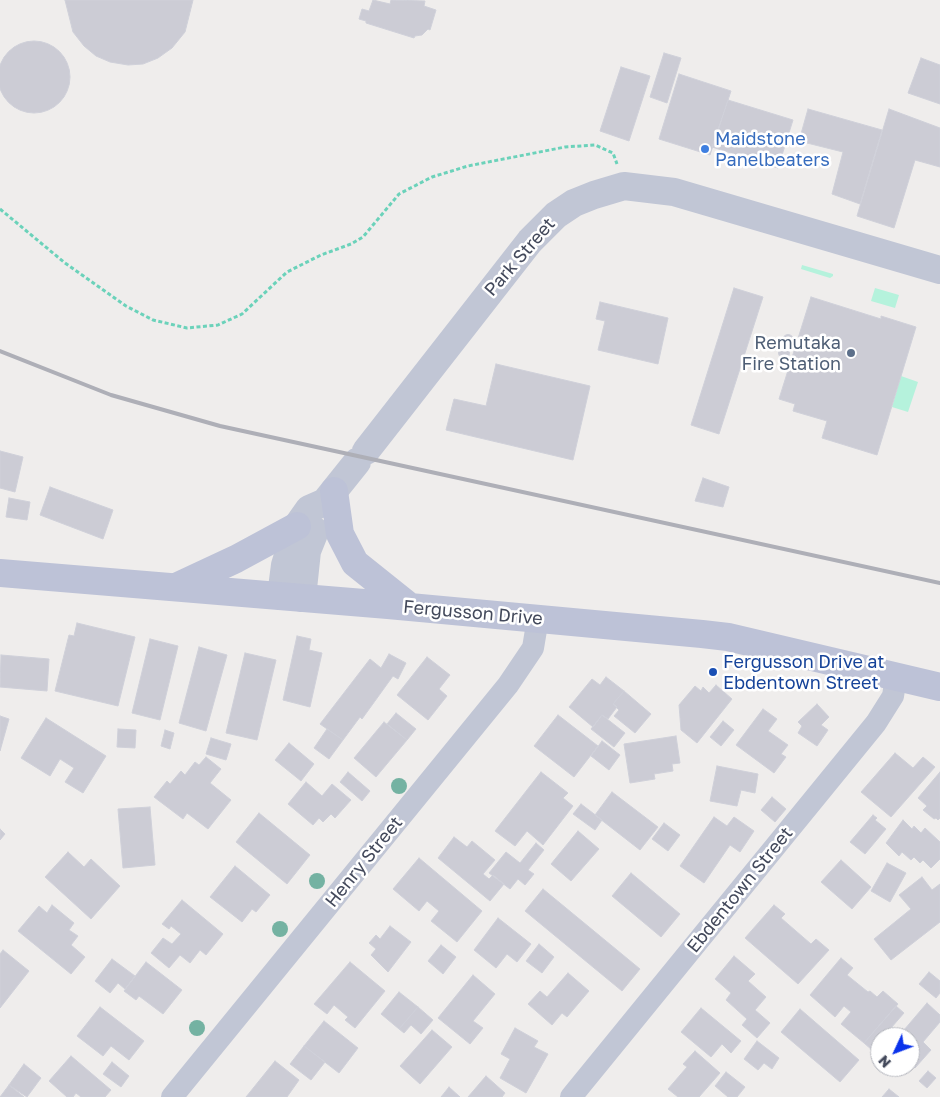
<!DOCTYPE html>
<style>
body{margin:0}
#map{position:relative;width:940px;height:1097px;overflow:hidden;background:#efedec;font-family:"Golos Text",sans-serif}
canvas{display:block}
.north{position:absolute;left:870px;top:1027px;width:50px;height:50px;box-sizing:border-box;background:#fff;border:1px solid #b4b6bd;border-radius:50%;rotate:227deg;font-size:14px;font-weight:700;line-height:20px;text-align:center;color:#43495b}
.north::after{content:'';display:block;margin:auto;width:18px;height:22px;background:#0a32eb;clip-path:polygon(50% 0,100% 100%,50% 72%,0 100%)}
</style>
<div id="map">
<canvas width="940" height="1097"></canvas>
<div class="north">N</div>
</div>
<script>
const context = document.querySelector('canvas').getContext('2d');
context.lineJoin = 'round';
function fill(path, color) { context.fillStyle = color; context.fill(path, 'evenodd'); }
const poly = rows => new Path2D(rows.map(r => 'M' + r).join(''));
function stroke(path, color, width, dash) { context.strokeStyle = color; context.lineWidth = width; context.lineCap = dash ? 'butt' : 'round'; context.setLineDash(dash || []); context.stroke(path); }
function drawText(font, color, halo, rows, align = 'center') {
  context.font = font + ' "Golos Text",sans-serif'; context.lineWidth = 5; context.setLineDash([]); context.textBaseline = 'middle'; context.strokeStyle = halo; context.fillStyle = color; for (const [text, x, y, turn = 0] of rows) {
    context.save(); context.translate(x, y); context.rotate((+turn || 0) * Math.PI / 180); context.textAlign = isNaN(turn) ? turn : align; if (halo) context.strokeText(text, 0, 0); context.fillText(text, 0, 0); context.restore();
  }
}
fill(poly([
 [802,265,833,274,833,276,830,278,801,269],
 [875,288,899,295,895,308,871,301],
 [901,376,918,382,908,412,892,407]
]), '#b5f2dc');
const building = poly([
 [65,0,193,0,185,32,172,48,158,58,143,64,128,65,110,62,96,56,84,46,73,32,65,0],
 [373,0,390,4,391,0,425,1,424,6,436,10,430,30,428,29,422,35,415,36,414,38,366,23,366,21,359,19,362,9,369,11,373,0],
 '-2 77a36 36 0 1 1 72 0a36 36 0 1 1-72 0Z',
 [664,53,681,58,667,103,650,97,664,53],
 [921,58,940,65,940,104,908,93,921,58],
 [621,67,650,76,629,141,600,131,621,67],
 [679,74,731,91,710,155,659,139,679,74],
 [728,100,793,120,778,168,712,147,728,100],
 [808,109,882,130,860,204,832,194,843,152,799,141,808,109],
 [889,109,940,128,940,167,915,160,894,228,857,216,889,109],
 [734,288,763,297,719,434,691,425,734,288],
 [811,297,881,319,881,316,916,327,877,455,822,438,827,421,793,411,795,404,779,399,811,297],
 [600,302,668,318,658,364,598,350,605,321,596,319,600,302],
 '782.5 340a5.5 5.5 0 1 1 11 0a5.5 5.5 0 1 1-11 0Z',
 '778.5 353a5.5 5.5 0 1 1 11 0a5.5 5.5 0 1 1-11 0Z',
 [496,364,590,386,573,460,446,430,454,399,486,406,496,364],
 [0,451,23,457,15,492,0,488,0,451],
 [703,478,729,487,723,507,695,501,703,478],
 [50,487,113,510,103,539,40,515,50,487],
 [9,498,30,502,27,520,6,517,9,498],
 [77,623,135,637,118,706,55,691,69,635,74,636,77,623],
 [297,636,311,639,309,650,322,653,310,707,283,700,297,636],
 [150,639,178,646,160,720,132,713,150,639],
 [199,647,227,655,206,731,179,723,199,647],
 [245,653,276,660,257,740,226,733,245,653],
 [389,654,406,663,398,679,393,676,362,719,360,717,343,740,320,724,370,659,381,668,389,654],
 [1,655,49,659,47,691,0,687,1,655],
 [427,657,450,675,439,689,447,696,428,720,397,695,427,657],
 [606,677,624,691,613,704,617,707,608,719,602,715,593,727,569,707,592,679,600,685,606,677],
 [716,685,732,699,697,743,681,730,679,705,695,686,701,691,703,687,709,693,716,685],
 [624,691,651,714,635,733,614,716,619,710,613,704,624,691],
 [817,704,829,717,821,725,828,730,817,746,798,733,802,726,798,722,817,704],
 [763,709,777,719,768,731,788,745,781,754,786,757,774,773,736,745,763,709],
 [396,713,416,729,407,740,387,724,396,713],
 [558,715,598,746,574,777,534,746,558,715],
 [602,715,625,733,614,747,591,729,602,715],
 [0,716,9,719,0,751,0,716],
 [46,718,106,756,83,793,65,782,74,768,60,759,50,776,21,758,46,718],
 [723,721,734,730,721,746,710,737,723,721],
 [384,722,407,740,376,777,354,758,384,722],
 [118,729,136,730,135,748,117,747,118,729],
 [327,729,343,740,329,759,314,748,327,729],
 [165,730,174,733,170,749,161,746,165,730],
 [676,736,680,763,672,764,673,771,654,774,655,779,630,783,624,744,676,736],
 [211,738,231,744,226,760,206,754,211,738],
 [602,741,620,755,609,770,591,756,602,741],
 [289,743,314,764,301,781,275,760,289,743],
 [895,753,913,768,923,757,935,767,891,817,861,792,895,753],
 [206,757,221,769,210,783,231,800,208,829,187,813,183,819,154,797,167,781,170,784,181,771,185,775,195,762,199,765,206,757],
 [717,766,758,774,755,793,741,790,737,806,710,801,717,766],
 [348,772,370,791,362,801,340,782,348,772],
 [541,772,568,793,563,798,573,806,543,845,527,831,515,846,495,831,541,772],
 [940,772,940,818,938,820,936,818,934,819,923,810,927,806,918,798,940,772],
 [306,782,322,796,332,784,351,800,335,818,331,814,323,822,319,818,313,825,288,804,306,782],
 [612,792,658,827,640,850,595,815,612,792],
 [772,797,786,809,775,822,761,810,772,797],
 [581,804,602,820,595,830,573,814,581,804],
 [150,807,155,865,123,868,118,809,150,807],
 [259,813,310,855,287,884,236,842,259,813],
 [873,815,877,818,875,820,886,829,865,854,850,842,873,815],
 [714,817,727,826,734,817,754,831,740,852,730,845,704,883,680,866,714,817],
 [903,820,912,829,914,826,921,833,925,828,940,842,940,859,931,868,923,860,920,863,914,857,911,860,902,852,899,856,886,843,903,820],
 [664,823,680,835,668,851,652,839,664,823],
 [0,829,5,834,0,840,0,829],
 [578,831,599,849,571,881,551,864,578,831],
 [454,837,467,847,472,841,495,860,483,874,489,879,493,875,504,884,490,901,438,858,454,837],
 [536,843,544,850,528,870,534,874,525,885,518,879,510,889,489,873,506,852,520,863,536,843],
 [68,852,84,867,91,859,120,886,91,919,45,877,68,852],
 [419,858,482,911,457,942,431,921,439,911,427,901,419,911,393,889,419,858],
 [841,860,871,887,852,909,821,882,841,860],
 [887,863,906,873,890,902,871,891,887,863],
 [235,866,270,895,256,912,252,909,242,922,210,897,235,866],
 [631,873,680,914,661,937,612,896,631,873],
 [922,877,932,890,940,884,940,922,891,960,874,939,911,909,899,895,922,877],
 [543,889,640,969,622,991,525,911,543,889],
 [182,900,223,934,206,955,200,950,190,963,180,955,169,968,151,953,163,938,172,944,181,934,171,926,169,929,162,924,182,900],
 [52,905,74,923,69,930,78,936,71,945,85,957,71,974,18,931,39,906,47,913,52,905],
 [774,905,785,914,781,918,811,944,816,939,829,950,798,984,745,938,774,905],
 [498,918,531,944,517,962,507,954,496,968,474,950,498,918],
 [390,926,411,942,388,972,371,955,376,949,369,943,376,935,380,939,390,926],
 [539,944,554,957,542,973,526,961,539,944],
 [441,945,456,957,443,974,428,961,441,945],
 [3,950,29,971,0,1008,0,954,3,950],
 [734,956,755,974,748,981,766,997,755,1010,770,1023,757,1038,742,1025,747,1019,726,1000,731,993,715,979,734,956],
 [841,958,853,968,847,975,868,992,870,991,877,997,883,991,898,1004,864,1043,841,1024,851,1012,844,1006,835,1017,810,995,841,958],
 [112,959,135,976,125,989,118,983,110,993,95,981,112,959],
 [146,962,182,990,163,1014,139,996,136,1000,124,991,146,962],
 [350,962,385,991,355,1028,345,1020,348,1017,334,1005,327,1014,314,1004,350,962],
 [929,972,940,981,940,993,936,998,919,984,929,972],
 [568,973,589,991,567,1017,562,1013,552,1025,528,1004,540,991,547,997,568,973],
 [473,975,495,994,473,1021,483,1028,470,1044,438,1018,473,975],
 [399,992,418,1007,399,1029,381,1014,399,992],
 [927,1003,940,1015,940,1022,923,1042,931,1050,915,1068,910,1064,910,1037,898,1037,927,1003],
 [896,1006,904,1013,891,1028,899,1035,880,1037,880,1057,864,1043,896,1006],
 [100,1007,144,1041,129,1060,111,1046,103,1056,77,1036,100,1007],
 [418,1007,433,1020,421,1034,411,1025,404,1033,399,1029,418,1007],
 [701,1008,741,1041,731,1053,722,1044,711,1057,681,1032,701,1008],
 [800,1009,859,1060,840,1082,781,1032,800,1009],
 [324,1021,358,1048,339,1073,304,1046,324,1021],
 [515,1028,538,1041,534,1047,548,1054,526,1093,500,1078,510,1059,501,1054,515,1028],
 [432,1030,452,1047,420,1084,400,1066,432,1030],
 [757,1041,779,1058,772,1069,764,1063,758,1070,744,1059,757,1041],
 [304,1046,325,1062,311,1080,290,1064,304,1046],
 [695,1051,720,1073,699,1097,678,1097,668,1089,687,1067,683,1064,695,1051],
 [71,1056,111,1090,105,1097,81,1097,76,1093,73,1097,67,1097,49,1081,71,1056],
 [275,1061,299,1080,287,1097,246,1097,275,1061],
 [112,1062,129,1076,121,1087,103,1074,112,1062],
 [24,1064,41,1078,27,1097,9,1085,24,1064],
 [928,1071,936,1078,927,1088,919,1081,928,1071],
 [726,1072,745,1087,737,1097,728,1097,715,1086,726,1072],
 [486,1076,505,1093,502,1097,468,1097,486,1076],
 [9,1085,24,1097,0,1097,9,1085],
 [449,1087,460,1097,441,1097,449,1087],
 [889,1089,899,1097,882,1097,889,1089]
]);
fill(building, '#ccccd5');
stroke(building, '#cfd0d9', 1);
stroke(poly([
 [0,209,65,263,126,306,153,320,187,328,218,325,242,314,287,272,321,255,351,244,363,237,399,194,432,177,468,166,565,147,595,145,613,153,617,164]
]), '#6bd2ba', 3, [4, 2.5]);
stroke(poly([
 [172,1097,508,685,533,648,538,618],
 [571,1097,876,723,893,696,896,677]
]), '#c1c6d5', 22);
stroke(poly([
 [366,451,530,241,556,215,574,203,594,195,624,186,674,192,940,270],
 [281,596,285,565,297,526,309,509,325,502,357,462],
 [302,598,307,551,315,531]
]), '#c1c6d5', 28);
stroke(poly([
 [334,491,340,534,355,563,410,607],
 [0,573,388,605,702,634,728,637,940,687],
 [176,587,236,559,297,526]
]), '#bdc2d7', 28);
stroke(poly([
 [0,351,111,395,220,426,940,583]
]), '#aeafb7', 4);
context.fillStyle = '#74b2a2';
for (const [x, y] of [
 [399,786],
 [317,881],
 [280,929],
 [197,1028]
]) { context.beginPath(); context.arc(x, y, 8, 0, 2 * Math.PI); context.fill(); }
for (const [x, y, r, color] of [
 [705,149,5,"#3f7fe0"],
 [851,353,5,"#5c6f8a"],
 [713,672,5,"#1a4fb4"]
]) { const dot = new Path2D(); dot.arc(x, y, r, 0, 2 * Math.PI); context.fillStyle = color; context.fill(dot); stroke(dot, '#fff', 2); }
drawText('18px', '#366cbe', '#fff', [
 ["Maidstone",715,139],
 ["Panelbeaters",715,160]
], 'left');
drawText('18px', '#43495b', '#fff', [
 ["Park Street",520,257,-49],
 ["Fergusson Drive",473,613,5],
 ["Henry Street",364,862,-51],
 ["Ebdentown Street",740,890,-51]
]);
drawText('18px', '#4e5e75', '#fff', [
 ["Remutaka",841,343],
 ["Fire Station",841,364]
], 'right');
drawText('18px', '#164399', '#fff', [
 ["Fergusson Drive at",723,662],
 ["Ebdentown Street",723,683]
], 'left');
</script>
